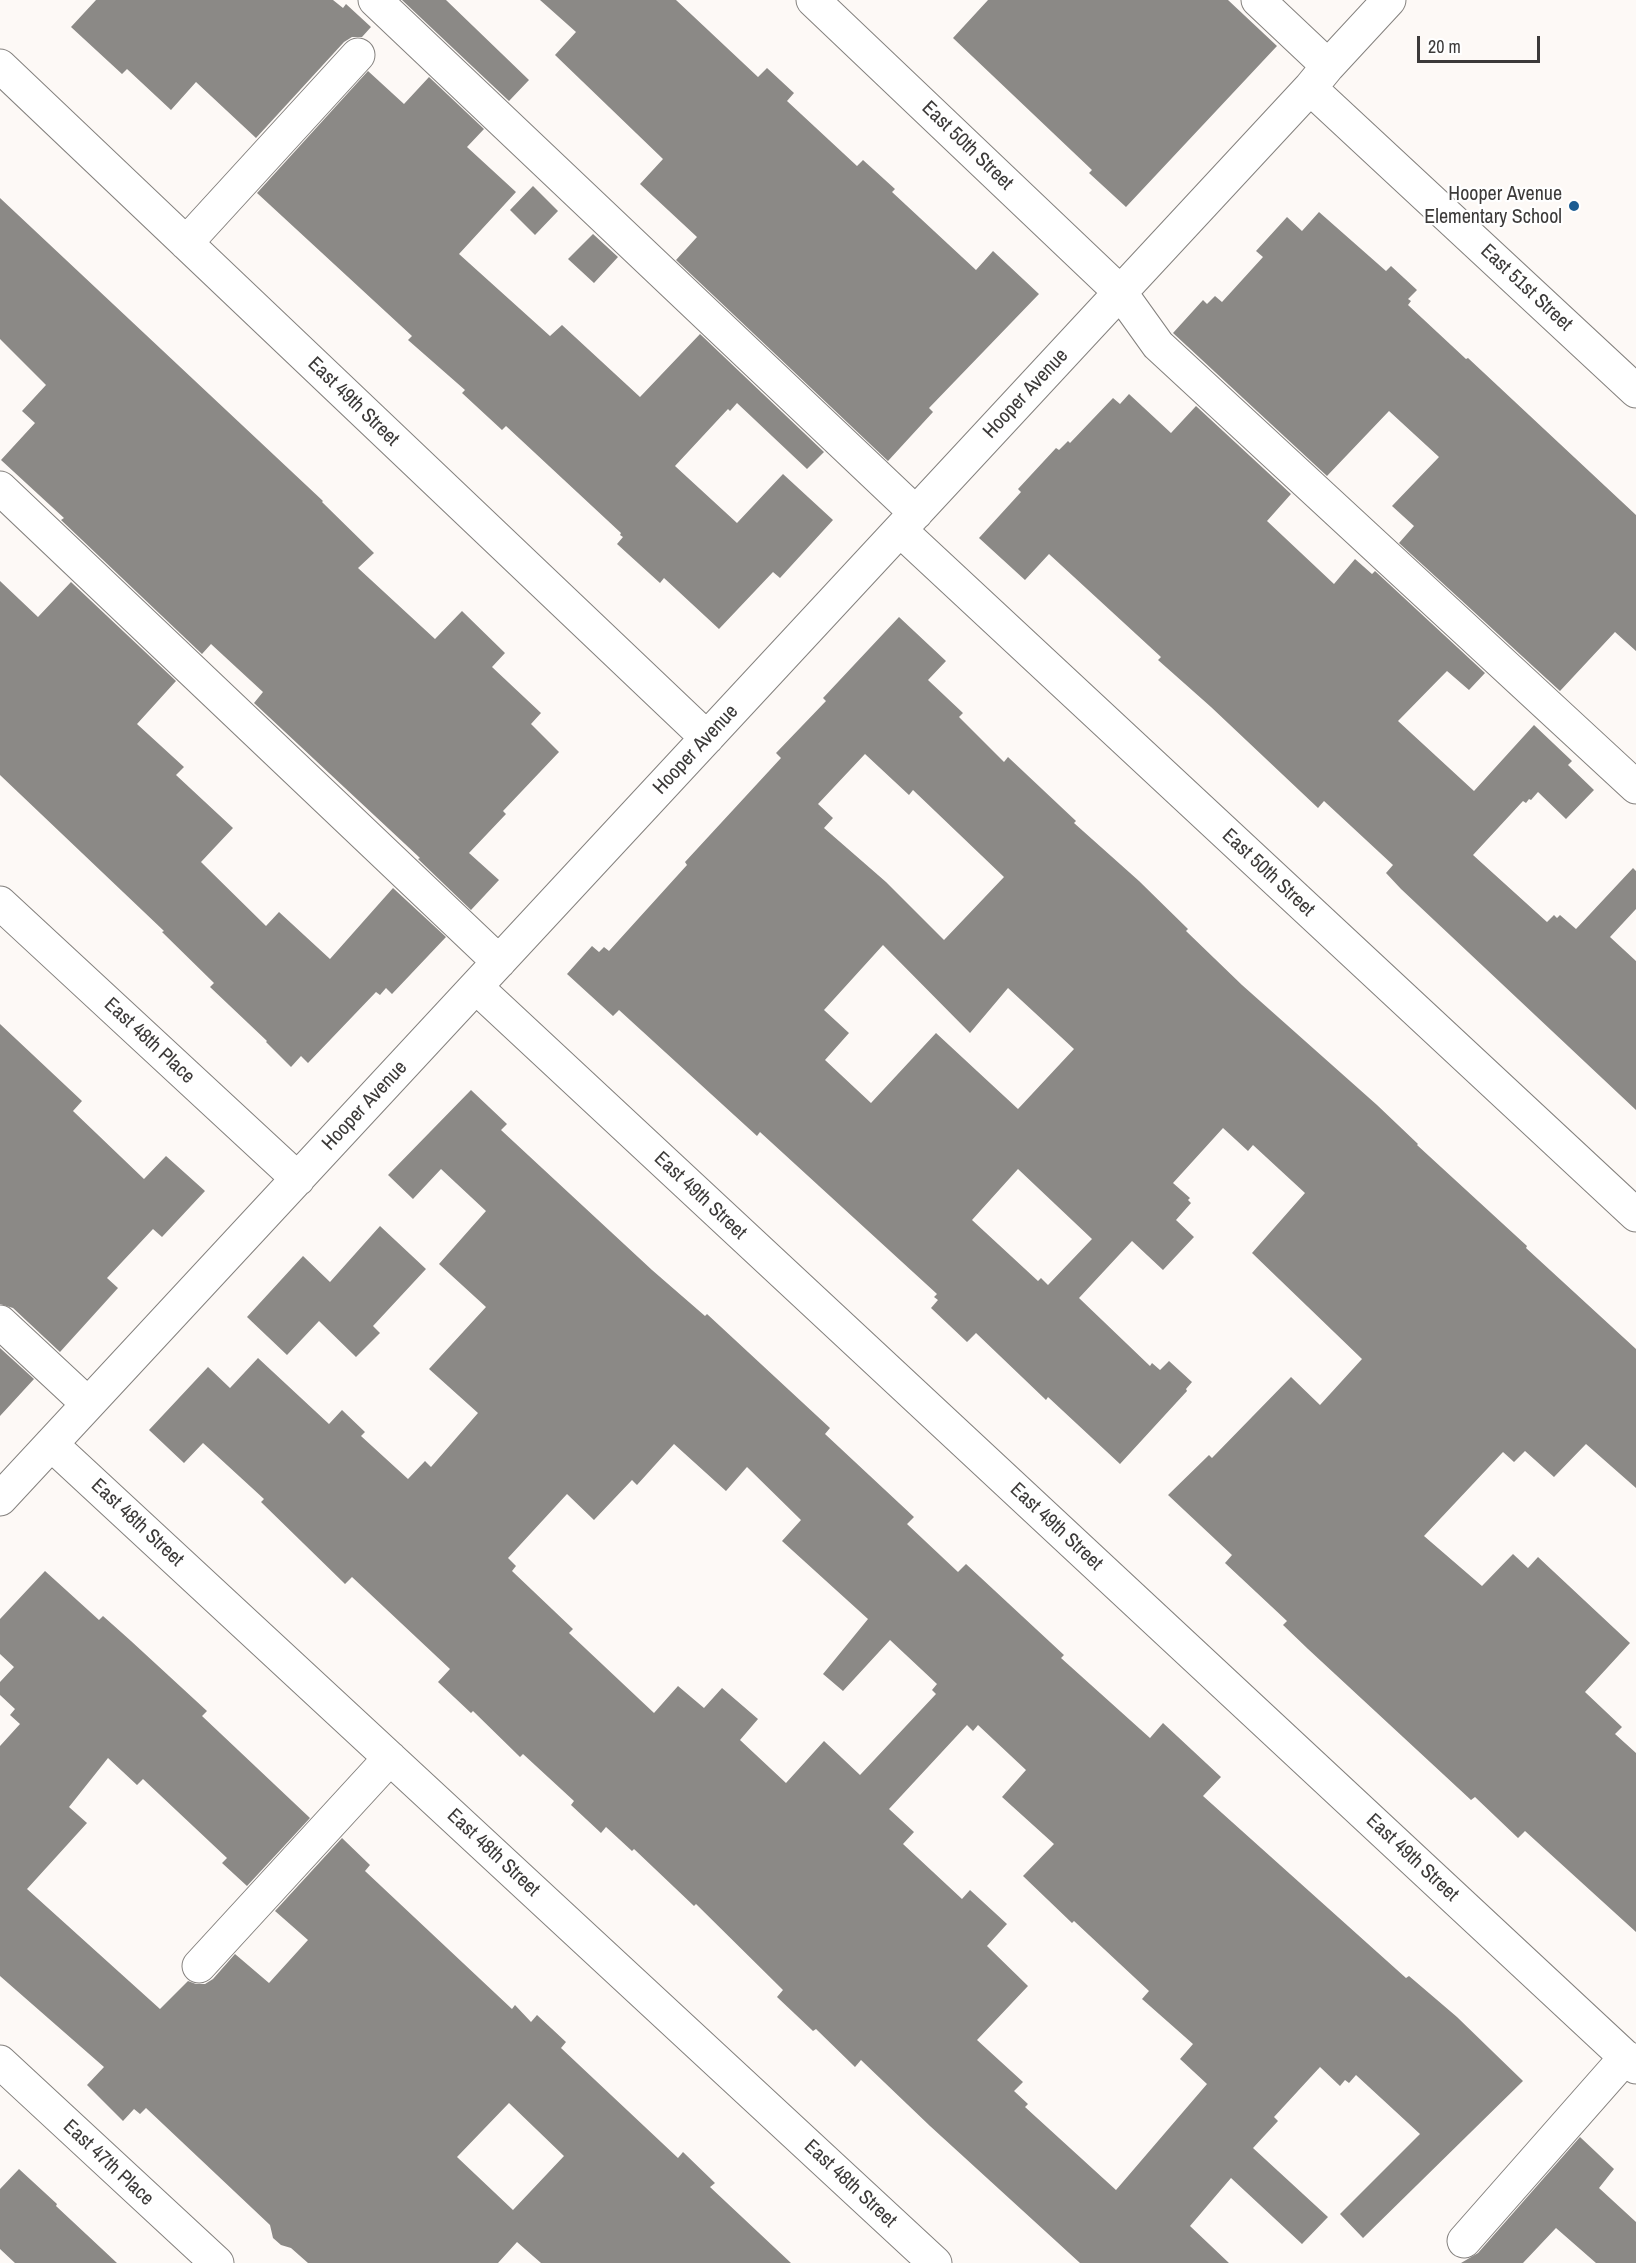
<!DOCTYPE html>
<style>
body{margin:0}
#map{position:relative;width:1636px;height:2263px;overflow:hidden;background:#fdf9f6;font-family:"Archivo Narrow",sans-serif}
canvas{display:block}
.scale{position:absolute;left:1417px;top:36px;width:123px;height:27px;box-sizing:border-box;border:3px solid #3c3a39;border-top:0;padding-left:8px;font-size:18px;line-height:21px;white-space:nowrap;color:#3c3a39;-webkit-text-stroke:4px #fff;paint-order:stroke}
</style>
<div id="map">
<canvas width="1636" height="2263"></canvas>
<div class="scale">20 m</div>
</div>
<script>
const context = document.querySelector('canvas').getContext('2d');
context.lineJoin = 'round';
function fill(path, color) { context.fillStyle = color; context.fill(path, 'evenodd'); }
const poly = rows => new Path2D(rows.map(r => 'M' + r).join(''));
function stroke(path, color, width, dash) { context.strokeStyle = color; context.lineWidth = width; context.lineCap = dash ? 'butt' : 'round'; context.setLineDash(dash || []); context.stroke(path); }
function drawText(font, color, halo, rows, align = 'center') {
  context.font = font + ' "Archivo Narrow",sans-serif'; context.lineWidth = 4.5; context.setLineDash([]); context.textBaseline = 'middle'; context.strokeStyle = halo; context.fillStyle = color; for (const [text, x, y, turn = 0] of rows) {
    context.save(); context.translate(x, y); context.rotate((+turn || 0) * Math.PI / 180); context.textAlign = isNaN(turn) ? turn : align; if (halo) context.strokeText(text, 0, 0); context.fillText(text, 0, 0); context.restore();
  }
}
fill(poly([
 [96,0,333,0,343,8,346,4,371,27,362,37,352,37,344,42,256,138,196,82,171,110,127,69,122,74,71,27],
 [402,0,446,0,529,80,509,101],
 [540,0,676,0,758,77,767,68,794,93,787,101,857,166,863,160,895,189,892,192,976,270,993,251,1039,294,929,408,933,412,888,461,676,260,697,237,640,184,663,159,555,55,576,32],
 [988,0,1228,0,1277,46,1126,207,1089,173,1092,170,953,38],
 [368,71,404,104,429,77,484,129,467,147,516,192,459,254,550,336,562,325,640,397,700,334,824,452,807,469,737,403,730,411,728,409,675,466,737,523,783,474,833,520,780,578,773,572,719,629,664,578,660,583,617,544,623,537,620,535,621,533,506,426,502,430,462,393,465,390,408,340,412,336,257,193],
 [533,186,558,211,535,235,510,210],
 [0,198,323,501,322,502,374,553,358,568,435,639,462,611,505,653,492,667,541,713,531,724,559,752,503,811,506,814,469,853,499,880,471,910,418,859,420,858,254,703,263,692,211,644,202,654,61,520,64,518,1,460,35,423,22,411,46,385,0,339],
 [1319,212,1386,271,1391,266,1417,290,1408,299,1411,301,1408,305,1466,359,1468,358,1636,515,1636,651,1615,632,1560,691,1399,543,1414,526,1392,506,1439,457,1389,411,1327,476,1173,333,1203,300,1207,304,1215,296,1222,302,1263,257,1256,251,1287,217,1302,231],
 [593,234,618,257,594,283,568,259],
 [1129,394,1171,433,1196,406,1291,494,1267,521,1334,584,1355,559,1372,574,1375,571,1485,673,1469,690,1447,671,1398,721,1474,791,1534,725,1572,761,1568,765,1594,790,1566,819,1538,792,1531,800,1529,799,1526,803,1523,801,1473,855,1547,922,1554,915,1557,918,1560,915,1576,929,1633,868,1636,871,1636,909,1610,937,1636,961,1636,1110,1401,889,1386,873,1393,865,1324,801,1318,808,1211,707,1158,660,1161,657,1049,554,1025,580,979,538,1021,492,1018,489,1056,448,1059,450,1068,441,1070,443,1113,398,1120,404],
 [0,581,38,617,71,582,176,681,137,724,184,767,176,775,233,828,201,862,266,926,279,912,330,959,393,888,446,937,392,994,386,988,380,995,376,992,308,1063,301,1056,291,1067,266,1042,267,1041,210,987,214,983,162,932,164,931,0,775],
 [899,617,946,661,928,680,963,713,959,717,1004,762,1008,757,1076,821,1074,823,1139,881,1188,929,1186,931,1242,985,1377,1105,1418,1144,1417,1145,1527,1246,1526,1248,1636,1349,1636,1488,1586,1444,1554,1477,1525,1451,1514,1462,1503,1452,1424,1536,1482,1586,1513,1554,1528,1568,1538,1557,1630,1643,1585,1692,1622,1727,1615,1734,1636,1753,1636,1932,1525,1831,1518,1838,1475,1797,1471,1800,1308,1649,1283,1625,1287,1621,1225,1563,1232,1555,1168,1495,1209,1455,1212,1458,1291,1377,1320,1405,1362,1359,1252,1253,1305,1193,1253,1145,1248,1151,1223,1128,1173,1183,1190,1198,1188,1200,1191,1203,1176,1220,1194,1237,1163,1270,1132,1241,1079,1298,1150,1366,1152,1363,1160,1370,1169,1361,1192,1382,1186,1389,1187,1391,1120,1464,1048,1397,1046,1400,976,1333,967,1342,931,1308,938,1300,934,1297,937,1294,760,1132,757,1136,619,1010,613,1016,567,974,592,946,599,952,604,947,609,951,687,865,685,862,781,758,776,753,826,701,823,698],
 [865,754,909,795,913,790,1004,877,944,940,886,882,824,828,833,818,818,804],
 [883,945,970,1033,1008,988,1074,1049,1018,1109,936,1033,871,1103,825,1060,849,1033,824,1010],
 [1018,1169,1092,1239,1048,1285,1041,1278,1038,1281,972,1220],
 [0,1024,82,1101,73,1111,144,1179,166,1156,205,1191,162,1237,153,1229,107,1278,118,1288,60,1352,13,1308,0,1304],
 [471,1090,507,1124,501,1130,652,1270,705,1316,707,1314,830,1428,825,1434,914,1517,907,1524,958,1572,966,1564,1064,1655,1061,1658,1150,1738,1163,1723,1221,1777,1203,1796,1406,1978,1409,1976,1457,2017,1523,2081,1363,2238,1340,2214,1420,2134,1356,2075,1349,2083,1345,2080,1340,2086,1320,2067,1274,2117,1278,2121,1253,2148,1328,2217,1302,2244,1231,2178,1190,2226,1229,2263,1080,2263,930,2126,861,2060,855,2067,816,2029,813,2031,777,1997,783,1990,696,1904,694,1906,634,1849,632,1851,606,1827,601,1833,571,1805,574,1801,523,1754,520,1757,473,1711,471,1713,438,1682,450,1669,352,1577,345,1584,261,1502,264,1499,203,1443,184,1463,149,1430,208,1367,230,1388,258,1358,329,1424,342,1410,365,1432,361,1436,408,1479,425,1461,431,1467,478,1413,429,1369,486,1307,439,1264,486,1211,441,1169,413,1199,388,1175],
 [674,1444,726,1491,747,1467,801,1520,782,1541,868,1619,823,1674,843,1691,890,1640,937,1684,932,1690,936,1694,860,1775,824,1741,786,1783,740,1740,758,1719,722,1688,704,1708,678,1686,654,1713,569,1633,573,1629,512,1571,516,1566,508,1558,567,1494,594,1520,632,1480,637,1485],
 [967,1725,973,1731,978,1725,1026,1770,1002,1797,1054,1844,1023,1876,1072,1923,1074,1921,1149,1991,1142,1999,1193,2044,1180,2059,1207,2084,1116,2190,1025,2107,1028,2104,1014,2091,1023,2082,977,2040,1028,1986,987,1946,1007,1924,970,1890,962,1899,903,1844,914,1832,889,1809],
 [380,1226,426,1269,373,1326,380,1333,356,1357,319,1321,287,1355,247,1317,303,1256,330,1282],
 [0,1348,34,1379,0,1416],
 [45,1571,99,1620,103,1616,131,1641,207,1711,202,1716,310,1818,247,1886,222,1863,227,1858,143,1779,137,1785,108,1758,69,1807,87,1823,27,1889,160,2009,188,1981,196,1984,205,1984,213,1979,235,1954,269,1983,308,1940,275,1911,342,1838,370,1865,365,1871,512,2009,515,2005,531,2022,537,2015,566,2042,561,2048,678,2158,683,2152,715,2183,710,2187,791,2263,541,2263,517,2242,498,2263,308,2263,291,2248,281,2245,273,2238,270,2225,146,2108,140,2114,134,2109,123,2121,87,2085,104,2067,0,1976,0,1746,20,1724,10,1715,15,1709,0,1695,0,1682,14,1667,0,1654,0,1619],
 [509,2103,564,2156,513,2210,457,2157],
 [1580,2137,1614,2169,1599,2188,1636,2222,1636,2263,1596,2263,1556,2228,1523,2263,1461,2263,1478,2253],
 [19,2169,57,2204,56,2206,117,2263,15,2263,0,2249,0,2189]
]), '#8b8986');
const minor = poly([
 [375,0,916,513],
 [813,0,1120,292,1158,345,1636,787],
 [1258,0,1328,66],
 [0,66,707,738],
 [1310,88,1636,391],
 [186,243,358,55],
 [0,488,499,962],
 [900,530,1636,1215],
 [0,903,298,1179],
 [476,987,1636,2067],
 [0,1322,88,1404],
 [51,1444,935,2263],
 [0,1499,1310,88,1328,66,1389,0],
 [199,1966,390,1758],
 [0,2062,217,2263],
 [1464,2241,1626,2057]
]);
stroke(minor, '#84817e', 35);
stroke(minor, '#fff', 33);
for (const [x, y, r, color] of [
 [1574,206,6,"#1c5c92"]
]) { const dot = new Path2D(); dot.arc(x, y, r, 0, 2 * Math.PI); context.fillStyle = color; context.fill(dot); stroke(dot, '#fff', 2); }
drawText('20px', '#3c3a39', '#fff', [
 ["East 50th Street",967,146,44],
 ["East 51st Street",1526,288,43],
 ["Hooper Avenue",1026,394,-47],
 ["East 49th Street",353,402,44],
 ["Hooper Avenue",696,750,-47],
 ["East 50th Street",1268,873,43],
 ["East 48th Place",149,1041,43],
 ["Hooper Avenue",365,1106,-47],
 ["East 49th Street",700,1196,43],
 ["East 48th Street",137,1523,43],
 ["East 49th Street",1056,1527,43],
 ["East 48th Street",493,1853,43],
 ["East 49th Street",1412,1858,43],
 ["East 47th Place",108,2163,43],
 ["East 48th Street",850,2184,43]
]);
drawText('20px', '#3c3a39', '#fff', [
 ["Hooper Avenue",1562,195],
 ["Elementary School",1562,218]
], 'right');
</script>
